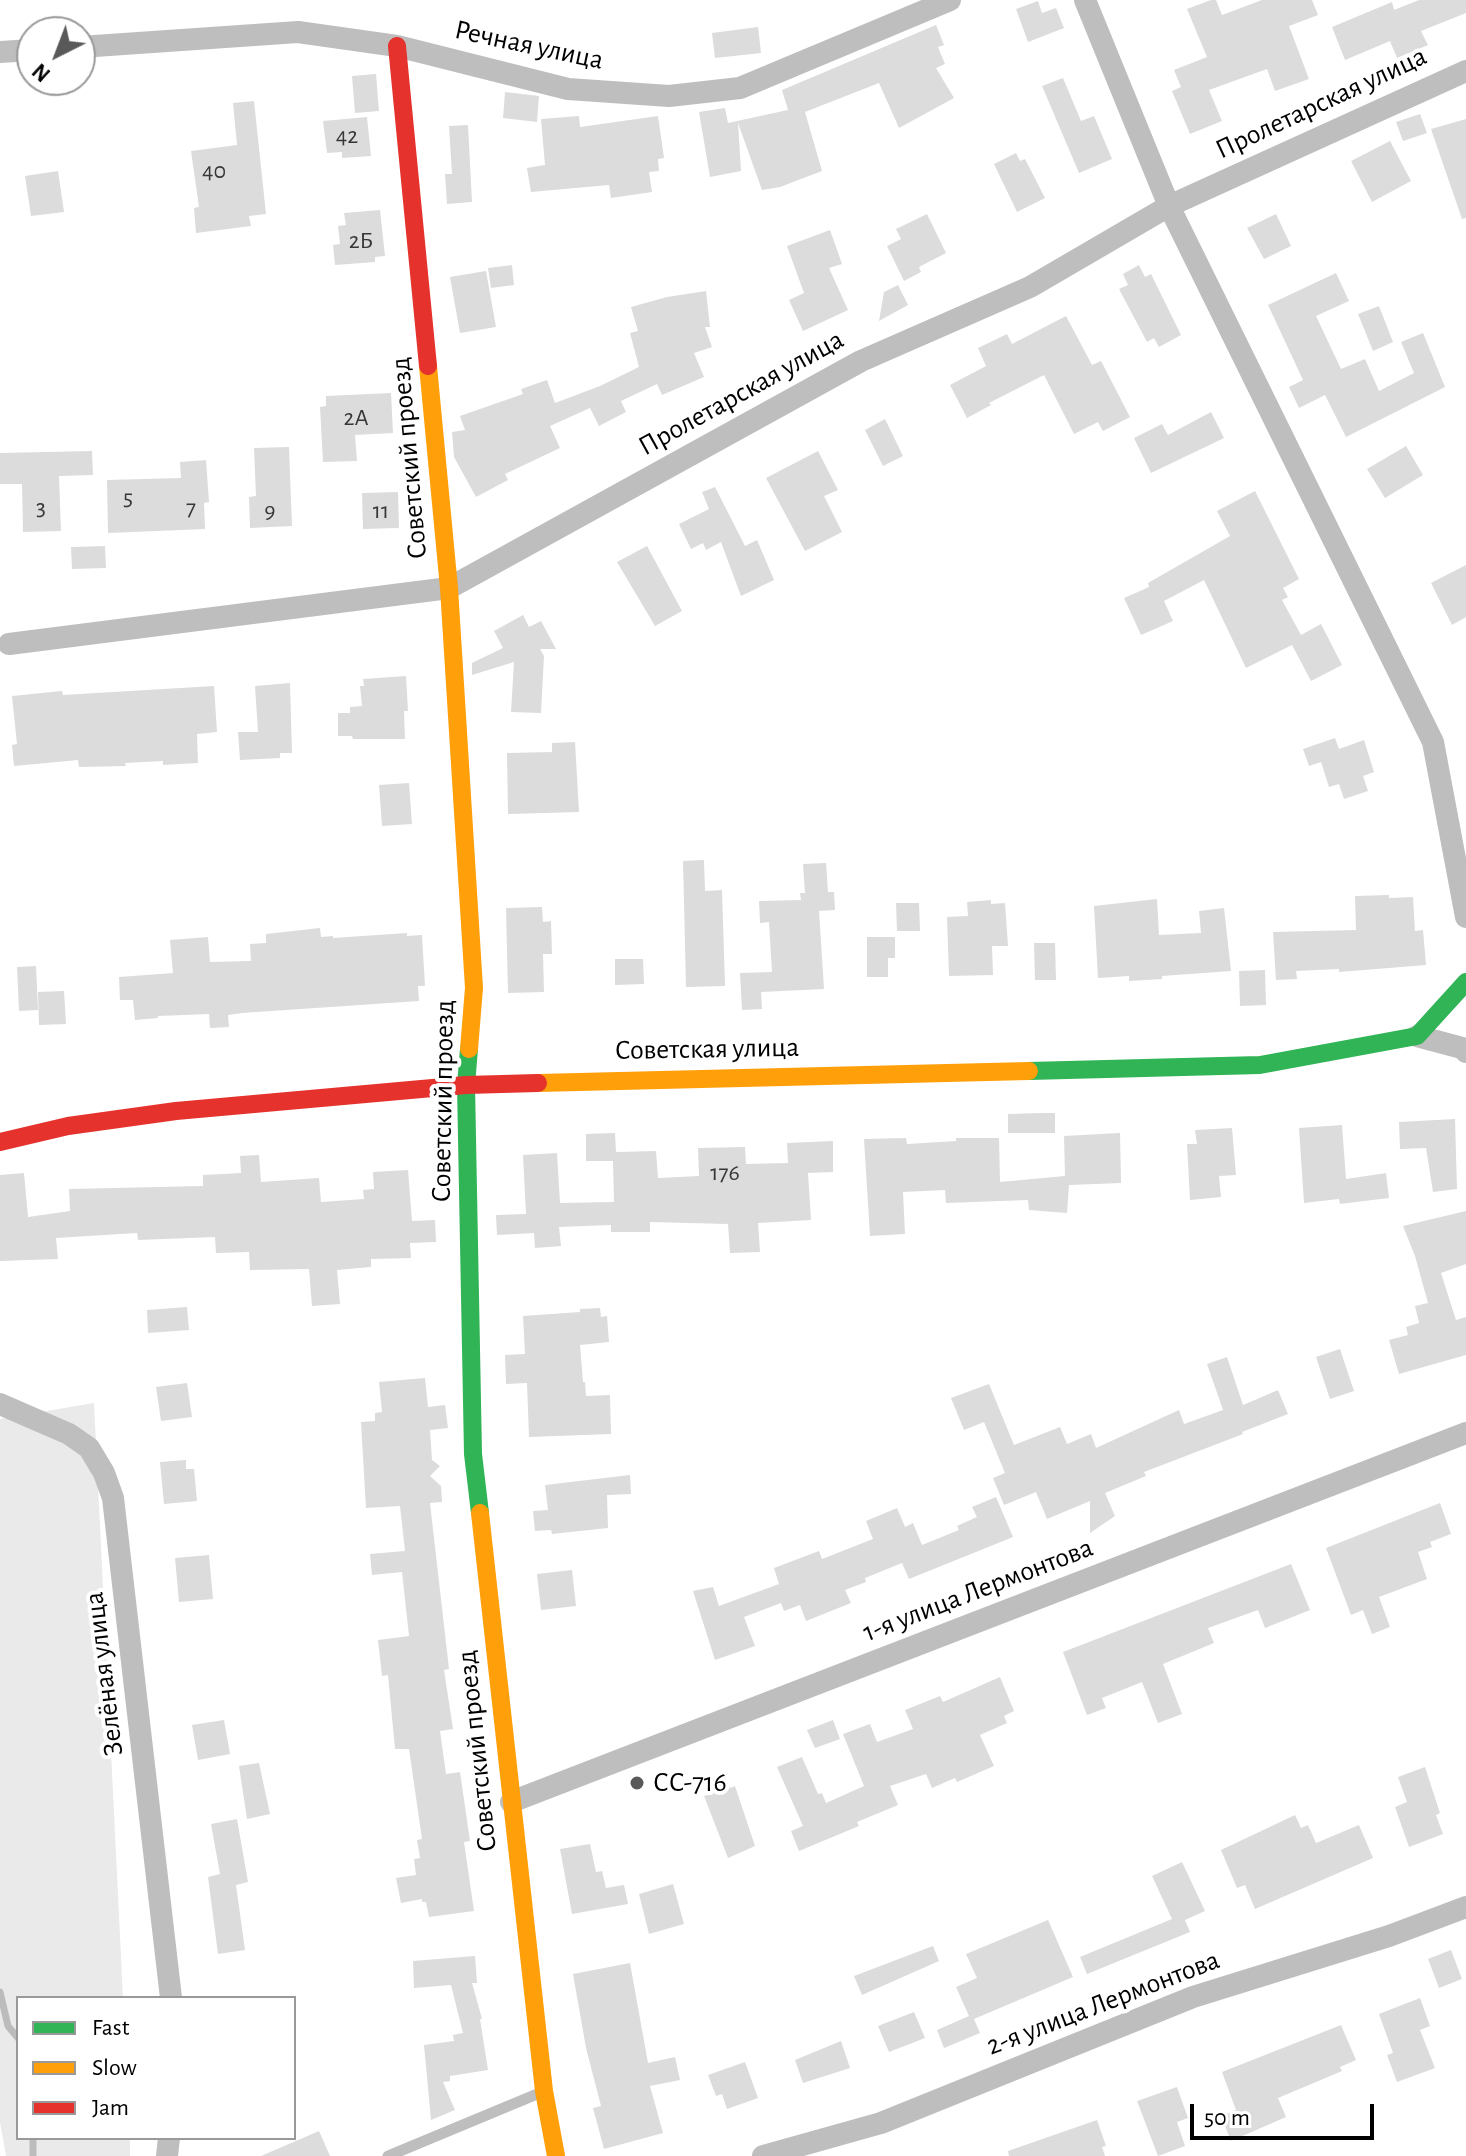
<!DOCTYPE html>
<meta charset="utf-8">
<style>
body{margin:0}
#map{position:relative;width:1466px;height:2156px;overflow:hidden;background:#fff;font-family:"Alegreya Sans",sans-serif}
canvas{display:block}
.legend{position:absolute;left:16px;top:1996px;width:280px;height:144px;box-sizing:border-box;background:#fff;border:2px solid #999;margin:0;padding:10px 14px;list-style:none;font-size:24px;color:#000}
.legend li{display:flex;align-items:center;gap:16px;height:40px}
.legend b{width:40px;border:2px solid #999}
.north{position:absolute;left:16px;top:16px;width:80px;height:80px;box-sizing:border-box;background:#fff;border:2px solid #999;border-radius:50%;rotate:222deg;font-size:22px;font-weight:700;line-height:32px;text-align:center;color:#000}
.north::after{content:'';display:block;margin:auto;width:28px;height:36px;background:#595959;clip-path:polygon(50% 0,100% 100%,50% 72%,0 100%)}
.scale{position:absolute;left:1190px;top:2104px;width:184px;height:36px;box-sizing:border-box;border:4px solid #000;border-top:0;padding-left:10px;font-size:24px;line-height:28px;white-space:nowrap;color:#000;-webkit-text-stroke:6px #fff;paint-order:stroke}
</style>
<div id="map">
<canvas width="1466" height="2156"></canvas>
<ul class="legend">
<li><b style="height:10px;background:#30b455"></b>Fast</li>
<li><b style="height:10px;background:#ff9f0a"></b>Slow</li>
<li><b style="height:10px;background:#e5322d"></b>Jam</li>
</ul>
<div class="north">N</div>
<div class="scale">50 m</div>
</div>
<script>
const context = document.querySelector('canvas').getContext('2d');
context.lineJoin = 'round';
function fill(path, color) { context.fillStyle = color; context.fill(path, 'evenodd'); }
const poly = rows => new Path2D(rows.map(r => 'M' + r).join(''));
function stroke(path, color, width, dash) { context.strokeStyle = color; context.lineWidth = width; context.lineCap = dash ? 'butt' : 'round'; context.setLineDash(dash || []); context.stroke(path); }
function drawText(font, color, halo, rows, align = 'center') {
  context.font = font + ' "Alegreya Sans",sans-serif'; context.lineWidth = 8; context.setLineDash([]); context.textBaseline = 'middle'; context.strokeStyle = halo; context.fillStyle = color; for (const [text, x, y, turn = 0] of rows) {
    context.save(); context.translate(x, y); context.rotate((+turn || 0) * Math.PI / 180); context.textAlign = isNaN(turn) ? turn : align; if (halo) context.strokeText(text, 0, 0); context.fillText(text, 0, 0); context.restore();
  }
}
fill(poly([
 [94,1403,123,1998,18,1998,18,2138,130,2138,130,2156,6,2156,0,2122,0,1419]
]), '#eaeaea');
stroke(poly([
 [0,1992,8,2026,18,2038],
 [33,2156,33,2138]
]), '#bcbcbc', 7);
fill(poly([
 [1211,0,1216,0,1222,15,1262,0,1312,0,1318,15,1289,26,1309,79,1275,91,1267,69,1209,90,1222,121,1190,134,1172,91,1181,87,1174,70,1207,57,1187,9],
 [1419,0,1466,0,1466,13,1421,31,1428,45,1397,58,1390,41,1345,60,1332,27,1392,2,1394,10],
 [1038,1,1042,13,1056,8,1064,28,1028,42,1016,9],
 [936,25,944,45,938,47,945,64,936,68,954,98,899,128,879,83,805,112,822,171,780,187,762,190,738,123,741,171,710,177,699,112,725,108,728,123,788,110,782,90],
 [758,27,761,53,715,58,712,33],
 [376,74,379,111,355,113,352,76],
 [1063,78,1081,121,1094,116,1112,159,1079,173,1042,86],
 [505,92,539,96,537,122,503,118],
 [254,101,266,214,249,216,251,226,196,233,194,208,199,207,191,151,237,145,233,103],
 [1420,114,1427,133,1403,141,1396,122],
 [579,116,580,127,658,116,664,158,658,159,659,171,649,172,652,192,611,198,609,185,531,192,527,168,545,165,541,119],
 [367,117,371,156,342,158,342,152,327,153,323,121],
 [1466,119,1466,218,1462,219,1431,129],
 [468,125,472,202,447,204,445,174,452,174,449,126],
 [1390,141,1411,181,1372,202,1351,161],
 [1016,153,1020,161,1025,159,1045,198,1017,212,994,164],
 [58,171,64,212,31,216,25,176],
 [380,210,385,256,375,257,375,262,335,265,333,245,340,244,338,226,346,225,344,213],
 [927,214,946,253,919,267,921,272,904,281,887,246,901,239,896,229],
 [1276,214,1291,246,1264,259,1247,228],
 [830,230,842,264,829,268,848,310,803,331,789,300,804,293,787,246],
 [512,265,514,285,491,288,488,268],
 [1139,265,1145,277,1151,274,1181,335,1159,347,1154,338,1147,342,1119,289,1128,285,1123,274],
 [486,271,496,327,460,333,450,277],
 [1336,273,1349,301,1316,316,1341,369,1365,359,1379,391,1414,373,1401,342,1423,333,1445,387,1346,437,1325,395,1299,408,1289,387,1303,380,1268,305],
 [898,285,908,305,879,321,884,292],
 [706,291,710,327,705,327,712,347,694,353,704,377,662,395,657,384,621,401,626,412,599,426,590,408,550,426,560,448,505,474,508,480,476,497,454,457,452,432,465,430,460,416,523,394,521,389,547,380,555,403,600,386,639,367,630,333,638,331,631,307,667,297],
 [1379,306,1393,342,1373,351,1358,314],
 [1066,316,1092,365,1101,361,1130,417,1103,431,1098,422,1074,434,1044,375,989,403,991,405,967,418,950,385,986,366,978,348,1007,334,1012,344],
 [391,393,393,433,355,435,357,461,323,462,320,407,326,406,326,396],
 [1211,412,1224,438,1151,473,1134,438,1162,424,1168,435],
 [885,419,903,456,883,466,865,430],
 [1406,446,1423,475,1385,498,1367,469],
 [289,447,292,526,250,528,249,497,256,496,254,448],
 [92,451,93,475,59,476,61,531,23,532,22,484,0,484,0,453],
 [818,451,838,490,824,496,842,532,805,551,766,478],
 [206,460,209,502,204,503,205,529,108,533,107,480,181,478,180,462],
 [715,487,745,546,757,540,774,580,741,596,721,542,706,550,703,543,691,549,679,524,709,509,702,492],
 [1255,491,1299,579,1283,588,1288,597,1282,600,1301,635,1321,624,1342,665,1311,681,1292,645,1246,668,1204,580,1164,601,1173,621,1141,635,1124,598,1149,587,1148,583,1230,536,1217,511],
 [398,492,399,528,363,529,362,493],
 [105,546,106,568,72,569,71,547],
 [647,546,682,611,655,626,617,562],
 [1466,565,1466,617,1452,625,1431,583],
 [523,615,529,627,541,621,556,649,540,649,544,656,541,713,511,712,514,662,472,675,472,663,503,648,494,631],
 [406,676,408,711,404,711,405,739,353,739,352,736,338,736,338,713,350,713,350,707,362,706,360,686,364,686,363,679],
 [290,683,292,753,280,753,280,758,240,760,238,732,258,732,255,686],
 [214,686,217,732,197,734,198,763,163,765,163,761,125,763,126,766,79,767,78,760,14,766,12,745,17,744,12,696,62,691,63,695],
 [1335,738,1339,749,1364,740,1374,772,1363,776,1368,791,1344,799,1339,784,1329,787,1321,762,1309,766,1303,749],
 [575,742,579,812,508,814,507,753,552,752,552,743],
 [409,783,412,824,382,826,379,785],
 [704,860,705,891,722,890,725,986,686,987,683,861],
 [826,863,828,892,834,892,835,910,819,911,824,989,761,992,762,1009,742,1010,740,973,772,972,769,922,760,923,759,901,801,900,800,893,805,893,803,864],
 [1389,895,1389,898,1413,897,1415,931,1423,930,1426,965,1339,972,1339,969,1296,971,1297,979,1276,980,1273,932,1356,930,1355,896],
 [1157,899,1159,935,1201,933,1199,911,1224,908,1231,971,1162,976,1162,979,1129,981,1129,976,1098,978,1094,906],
 [991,900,991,904,1005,903,1008,946,992,946,993,975,949,976,947,917,968,916,967,902],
 [896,903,919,903,920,931,897,931],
 [542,907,543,922,551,921,552,954,543,954,544,992,508,993,506,908],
 [320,928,321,937,333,936,333,938,407,933,407,936,422,935,425,986,418,986,419,1001,242,1013,228,1015,229,1027,210,1028,209,1014,158,1016,158,1018,135,1020,133,1000,120,1000,119,977,173,973,170,940,208,937,210,962,251,961,250,944,266,943,266,934],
 [867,937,895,937,895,958,888,958,888,977,867,977],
 [1034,943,1055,943,1056,980,1035,980],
 [615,959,643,959,644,984,615,985],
 [36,966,38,1010,19,1011,17,967],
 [1265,970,1266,1005,1240,1006,1239,971],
 [64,991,66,1024,39,1025,38,992],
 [1043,1113,1055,1113,1055,1133,1008,1133,1008,1114],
 [1455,1119,1457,1189,1433,1192,1426,1148,1400,1149,1399,1122],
 [1342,1125,1346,1179,1386,1173,1389,1198,1340,1204,1339,1199,1304,1203,1299,1128],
 [1232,1128,1236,1175,1219,1176,1221,1197,1190,1200,1187,1144,1197,1144,1195,1130],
 [615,1133,616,1152,656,1151,658,1178,699,1176,698,1148,745,1147,746,1164,788,1163,787,1143,833,1141,833,1172,808,1173,811,1220,758,1223,760,1252,730,1253,728,1224,650,1222,650,1232,611,1232,611,1225,559,1227,561,1246,535,1248,534,1233,497,1235,496,1215,526,1214,523,1155,557,1153,560,1203,614,1202,613,1161,586,1161,586,1134],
 [1120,1133,1121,1183,1069,1185,1067,1213,1029,1210,1028,1200,946,1203,945,1190,903,1192,905,1234,870,1236,864,1139,906,1138,907,1144,956,1141,956,1138,999,1138,1000,1182,1065,1176,1064,1136],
 [259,1155,261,1182,319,1178,321,1202,364,1199,363,1190,374,1189,373,1172,408,1170,412,1221,435,1220,436,1242,410,1243,411,1258,371,1259,371,1267,337,1270,340,1304,312,1306,309,1269,250,1270,249,1252,216,1253,215,1237,138,1240,137,1233,56,1238,58,1259,0,1261,0,1175,24,1173,28,1217,70,1211,69,1189,203,1186,203,1175,241,1173,240,1156],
 [1466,1211,1466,1264,1441,1273,1456,1320,1466,1317,1466,1355,1399,1374,1389,1340,1408,1335,1406,1327,1419,1323,1415,1306,1428,1303,1415,1256,1403,1226],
 [187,1307,189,1330,148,1333,147,1310],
 [600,1308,601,1317,607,1316,609,1342,580,1345,583,1382,585,1382,586,1396,610,1395,611,1434,529,1437,527,1383,506,1384,505,1355,525,1354,523,1316,580,1312,580,1309],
 [1340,1349,1354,1391,1330,1399,1316,1357],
 [1227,1357,1243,1405,1278,1390,1288,1414,1242,1432,1243,1434,1144,1472,1146,1476,1105,1493,1115,1516,1090,1533,1090,1501,1047,1519,1036,1492,1004,1505,993,1478,1005,1473,984,1422,964,1430,951,1398,989,1384,1014,1445,1060,1427,1067,1444,1091,1434,1096,1448,1179,1410,1184,1424,1223,1410,1207,1364],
 [425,1378,428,1407,445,1405,448,1428,430,1430,432,1460,440,1466,430,1476,441,1486,442,1502,430,1503,449,1669,444,1670,453,1729,440,1731,446,1774,460,1772,470,1841,464,1842,474,1911,429,1917,426,1902,422,1902,422,1899,401,1903,396,1878,416,1875,414,1859,420,1858,417,1840,422,1839,409,1749,395,1749,388,1675,382,1676,378,1640,409,1636,402,1572,372,1575,370,1554,405,1551,400,1506,366,1508,361,1422,375,1421,375,1413,382,1412,379,1382],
 [187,1383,192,1417,161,1421,156,1387],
 [186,1460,186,1469,194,1469,197,1501,164,1504,160,1462],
 [630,1475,631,1494,607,1495,608,1528,552,1534,551,1530,535,1531,533,1511,548,1510,545,1485],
 [996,1497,1013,1537,909,1579,902,1563,865,1578,866,1582,845,1590,851,1603,806,1621,800,1605,784,1611,781,1603,744,1617,755,1646,715,1660,693,1591,713,1587,719,1606,779,1584,774,1568,819,1551,822,1559,873,1539,866,1521,897,1508,905,1527,913,1523,922,1545,959,1530,957,1526,977,1517,972,1507],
 [1440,1503,1451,1534,1430,1542,1432,1547,1418,1552,1427,1579,1379,1597,1390,1627,1372,1634,1363,1610,1351,1615,1326,1548],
 [209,1555,213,1599,179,1602,175,1558],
 [1291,1564,1310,1610,1265,1628,1258,1610,1208,1628,1214,1643,1163,1664,1182,1714,1158,1723,1142,1682,1102,1698,1106,1708,1087,1715,1063,1652],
 [572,1570,576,1606,541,1610,537,1574],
 [1000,1677,1014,1711,1004,1716,1007,1723,980,1735,994,1766,957,1782,955,1778,932,1788,926,1774,890,1786,898,1805,857,1822,859,1826,799,1851,791,1831,803,1826,777,1767,802,1757,818,1794,822,1793,826,1803,864,1786,843,1734,870,1724,877,1742,913,1729,905,1710,940,1696,943,1702],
 [224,1720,230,1754,198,1760,192,1725],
 [833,1720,840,1739,815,1748,807,1730],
 [259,1763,270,1814,247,1819,239,1766],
 [1425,1767,1440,1813,1436,1815,1443,1834,1409,1847,1395,1807,1407,1802,1398,1777],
 [728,1782,730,1788,735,1786,755,1846,728,1858,704,1796,710,1794,708,1790],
 [1295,1815,1301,1828,1308,1825,1316,1843,1359,1825,1373,1858,1255,1909,1245,1885,1237,1888,1221,1850],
 [237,1819,248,1882,236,1885,245,1950,218,1954,208,1877,220,1874,211,1824],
 [590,1844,596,1872,602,1871,606,1888,624,1885,628,1904,572,1914,560,1849],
 [1182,1862,1205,1911,1185,1920,1190,1932,1087,1974,1080,1957,1172,1919,1152,1876],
 [673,1884,684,1924,649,1934,639,1894],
 [1048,1920,1073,1977,974,2019,980,2033,944,2048,937,2030,969,2016,956,1987,977,1978,966,1954],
 [933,1946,939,1961,862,1995,854,1976],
 [1451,1950,1462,1979,1439,1988,1428,1959],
 [475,1956,477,1983,472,1983,482,2019,480,2019,488,2070,450,2076,450,2081,443,2082,455,2110,431,2120,424,2045,454,2041,453,2035,463,2033,451,1985,414,1988,413,1961],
 [630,1963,648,2063,675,2057,680,2080,650,2086,663,2133,604,2149,593,2108,601,2106,586,2048,573,1974],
 [1420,1998,1430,2026,1420,2030,1435,2068,1397,2082,1387,2055,1393,2053,1379,2014],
 [914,2012,925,2038,889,2052,878,2026],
 [1341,2025,1356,2060,1340,2067,1342,2071,1278,2098,1286,2117,1231,2141,1221,2116,1236,2110,1222,2072],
 [841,2041,850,2068,803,2083,795,2060],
 [745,2062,758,2098,727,2109,722,2094,716,2096,708,2075],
 [1177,2087,1188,2118,1177,2122,1185,2146,1158,2156,1137,2101],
 [1097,2120,1106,2146,1102,2147,1105,2156,1009,2156,1008,2151],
 [319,2131,330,2156,261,2156]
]), '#dcdcdc');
stroke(poly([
 [388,2156,542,2092]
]), '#bebebe', 11);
stroke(poly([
 [1085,0,1169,206,1433,742,1466,917],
 [80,47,298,32,397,46,568,89,669,96,740,88,950,0],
 [0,52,32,50],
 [9,644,449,588,861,361,1030,287,1169,206,1466,71],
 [1417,1036,1462,1048,1466,1052],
 [0,1404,69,1434,89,1448,104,1473,113,1498,171,1998],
 [511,1802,1466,1433],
 [167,2156,169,2138],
 [763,2156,881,2123,1193,1997,1389,1936,1466,1907]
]), '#bebebe', 22);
stroke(poly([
 [469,1049,466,1085,473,1454,480,1513],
 [1029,1071,1260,1065,1417,1036,1466,982]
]), '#30b455', 18);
stroke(poly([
 [428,366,449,588,474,988,469,1049],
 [538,1083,1029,1071],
 [480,1513,544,2091,556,2156]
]), '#ff9f0a', 18);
stroke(poly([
 [397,46,428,366],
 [0,1142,68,1126,176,1111,466,1085,538,1083]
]), '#e5322d', 18);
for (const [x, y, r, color] of [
 [637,1783,8,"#595959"]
]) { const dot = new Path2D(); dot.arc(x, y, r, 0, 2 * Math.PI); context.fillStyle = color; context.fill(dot); stroke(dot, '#fff', 3); }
drawText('24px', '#373737', null, [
 ["42",347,136],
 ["40",214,171],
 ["2Б",361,241],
 ["2А",356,418],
 ["5",128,498],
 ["3",41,508],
 ["7",191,508],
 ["9",270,511],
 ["11",381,511],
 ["176",725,1173]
]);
drawText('28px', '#000', '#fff', [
 ["Речная улица",529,45,12],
 ["Пролетарская улица",1321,103,-25],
 ["Пролетарская улица",741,393,-29],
 ["Советский проезд",409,458,-95],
 ["Советская улица",707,1049,-1],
 ["Советский проезд",443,1101,-89],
 ["1-я улица Лермонтова",978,1590,-21],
 ["Зелёная улица",104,1674,-97],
 ["Советский проезд",477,1751,-96],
 ["2-я улица Лермонтова",1103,2003,-21]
]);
drawText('28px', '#000', '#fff', [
 ["СС-716",653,1783]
], 'left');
</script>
